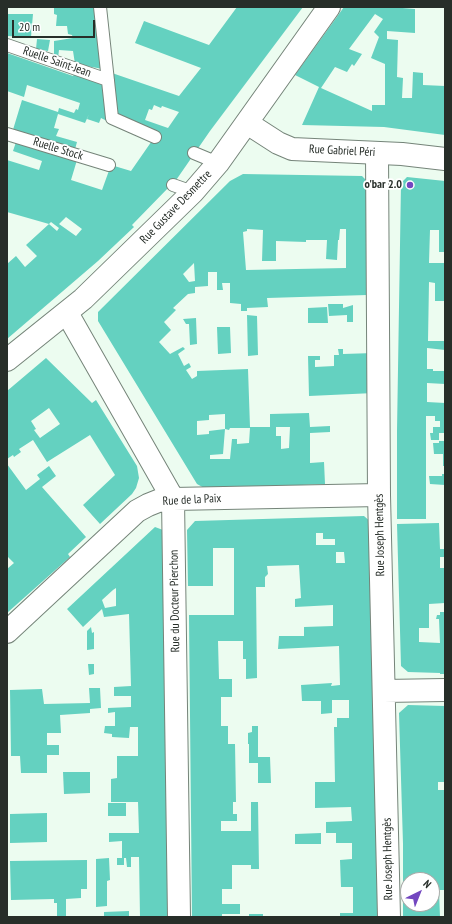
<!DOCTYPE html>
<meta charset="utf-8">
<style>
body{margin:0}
#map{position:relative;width:452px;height:924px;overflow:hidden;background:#ecfcf0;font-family:"PT Sans Narrow",sans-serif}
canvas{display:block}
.frame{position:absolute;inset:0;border:8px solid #272e29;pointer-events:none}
.north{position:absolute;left:400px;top:872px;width:40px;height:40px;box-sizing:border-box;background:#fff;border:1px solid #a9aba9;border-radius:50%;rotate:43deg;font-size:11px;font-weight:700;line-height:16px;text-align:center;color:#272e29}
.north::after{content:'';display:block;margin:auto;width:14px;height:18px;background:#7347c0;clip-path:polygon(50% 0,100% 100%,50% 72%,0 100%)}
.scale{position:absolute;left:12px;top:20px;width:83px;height:18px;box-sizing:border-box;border:2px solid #272e29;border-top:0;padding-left:5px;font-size:12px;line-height:14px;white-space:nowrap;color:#272e29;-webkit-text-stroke:3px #fff;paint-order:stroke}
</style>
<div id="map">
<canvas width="452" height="924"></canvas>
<div class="frame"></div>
<div class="north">N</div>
<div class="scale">20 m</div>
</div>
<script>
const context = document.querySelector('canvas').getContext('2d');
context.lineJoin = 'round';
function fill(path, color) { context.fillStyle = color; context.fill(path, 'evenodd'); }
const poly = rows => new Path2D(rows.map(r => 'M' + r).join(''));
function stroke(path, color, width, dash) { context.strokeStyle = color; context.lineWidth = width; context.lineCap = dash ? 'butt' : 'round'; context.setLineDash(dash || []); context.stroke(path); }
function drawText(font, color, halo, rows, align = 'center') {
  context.font = font + ' "PT Sans Narrow",sans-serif'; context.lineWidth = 3.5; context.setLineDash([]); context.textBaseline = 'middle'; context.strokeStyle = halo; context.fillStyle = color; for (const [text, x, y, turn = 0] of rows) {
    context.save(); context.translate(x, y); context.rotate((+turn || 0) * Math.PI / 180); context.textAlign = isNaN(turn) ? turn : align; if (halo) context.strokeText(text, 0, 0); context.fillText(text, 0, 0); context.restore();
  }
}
fill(poly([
 [54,7,98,7,103,69,75,64,73,51,59,50,58,58,54,56,54,41,73,38,72,35,68,34,67,26,56,26,57,15,54,14],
 [237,7,303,7,210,131,172,186,170,186,132,225,134,227,98,261,7,339,7,264,16,256,25,267,37,256,26,245,49,224,57,231,59,228,51,222,49,224,7,212,7,160,39,170,42,161,13,151,17,139,77,160,71,180,102,190,111,165,131,171,156,135,117,119,112,73,179,96,201,68,135,43,144,21,209,45],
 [154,105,161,108,162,106,179,112,168,128,145,120,149,109,152,110],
 [66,217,82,229,76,236,59,224],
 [344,7,390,7,415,9,415,33,387,31,387,39,398,40,397,77,403,78,402,98,412,98,413,72,423,73,423,85,445,86,445,135,384,127,302,125,319,87,295,75],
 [375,14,383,19,374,32,379,37,371,58,385,64,385,105,372,105,372,111,321,88,335,67,347,72,352,64,354,66,362,54,349,49],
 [7,14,33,14,31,37,7,36],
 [37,39,50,40,48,51,36,49],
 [7,53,73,76,75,73,104,83,107,121,101,118,99,123,87,119,89,114,85,123,58,114,54,128,59,129,56,136,77,142,74,153,12,133,22,100,58,112,59,108,74,113,76,109,78,110,80,103,27,85,24,97,7,91],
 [243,174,362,176,368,182,366,267,367,295,267,298,268,307,247,308,247,311,241,311,241,304,230,303,230,283,222,283,223,290,217,290,217,272,208,272,208,286,195,287,195,293,188,294,173,308,176,310,164,322,171,330,159,342,170,354,183,347,185,349,178,354,184,366,189,363,191,367,186,370,192,379,197,376,197,371,248,369,250,427,270,427,270,414,309,413,310,427,330,426,330,432,310,433,310,463,324,462,325,484,206,489,197,484,98,321,98,312,230,181],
 [247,229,263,230,262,261,276,261,276,241,306,242,306,240,327,240,326,259,337,260,338,240,339,240,340,229,346,229,346,268,246,270,243,232,247,231],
 [194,263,195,281,189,282,183,274],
 [225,414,225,429,209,431,209,434,197,435,197,421,209,420,209,415],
 [276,427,290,427,289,448,281,449,281,436,276,436],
 [230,428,250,428,249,443,237,444,237,439,232,439,230,459,210,459,210,455,223,454,225,429,229,430],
 [407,177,445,181,445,252,439,252,439,230,430,230,429,263,445,263,445,301,435,301,435,283,429,282,428,341,445,341,445,350,427,348,427,369,433,369,433,371,445,371,445,384,427,383,427,402,445,403,445,433,439,433,439,440,431,440,430,433,433,433,433,427,440,427,440,421,435,421,435,416,426,416,426,519,397,519,397,431,401,183],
 [328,304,343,304,343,308,353,305,353,322,347,322,347,315,329,316],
 [327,307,328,323,308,323,308,308],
 [247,315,257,316,258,355,248,356],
 [196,318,197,344,190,345,189,324,186,324,183,319],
 [217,327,230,327,231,353,218,354],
 [338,349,343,349,343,354,374,353,374,393,309,396,308,356,320,356,320,360,315,360,315,367,334,366,334,355,339,355],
 [46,358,92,403,96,400,137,466,139,478,136,488,132,494,100,524,83,505,115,475,90,435,47,462,33,440,19,449,21,452,14,457,13,455,7,459,7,391],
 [49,408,60,424,40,438,34,430,36,429,31,421],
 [439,441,445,441,445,466,443,466,443,454,434,454,433,443,439,443],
 [7,464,26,490,40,479,37,475,49,466,56,476,42,487,86,537,68,554,70,557,7,613,7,569,14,563,7,556],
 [442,474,445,474,445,485,430,484,429,476,442,476],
 [364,516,372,523,381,917,340,917,340,913,353,913,353,887,341,887,340,860,352,859,352,843,336,843,336,833,326,833,326,822,352,821,351,807,315,808,315,782,335,782,334,727,337,727,337,718,349,718,349,700,332,700,332,713,321,714,321,701,302,701,301,685,332,683,331,686,340,685,339,646,278,649,279,636,304,636,304,627,333,626,333,605,295,607,295,599,301,598,299,565,267,566,268,574,265,577,265,587,256,587,257,678,246,679,246,659,243,659,243,641,218,641,219,679,232,679,232,697,221,697,221,726,228,726,228,744,235,744,236,802,233,802,233,814,237,814,237,821,221,821,221,831,251,831,251,802,258,802,259,869,251,869,251,865,232,865,232,889,222,889,222,904,240,904,240,914,222,914,222,917,192,917,189,615,234,615,234,548,213,548,213,586,188,586,187,530,195,521],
 [316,533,323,533,323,539,335,539,335,545,316,545],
 [336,552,344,552,345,563,336,563],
 [439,523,440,549,445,549,445,557,440,557,440,568,445,568,445,603,429,604,429,628,419,628,419,642,440,643,439,619,436,619,437,615,440,615,440,612,445,612,445,674,440,674,440,673,408,672,401,666,397,524],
 [155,527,163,530,169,917,140,917,139,857,131,857,131,867,127,867,126,858,124,858,124,865,117,865,117,858,122,858,122,841,109,842,109,833,139,833,138,802,111,802,111,779,117,778,117,756,138,756,138,727,130,727,129,738,112,737,112,734,104,733,105,726,115,726,115,712,108,713,108,708,131,707,131,696,114,696,114,687,131,686,129,614,104,617,102,609,83,627,67,609],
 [116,588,116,606,105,608,102,600,113,590],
 [91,627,92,633,94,632,94,649,87,650,87,631],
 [88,664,94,664,94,674,89,675],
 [89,688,100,688,101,708,90,709,90,713,60,715,61,733,47,733,47,745,59,745,59,755,47,755,47,773,21,773,20,756,11,756,10,690,42,689,44,704,90,703],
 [408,705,445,706,445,782,438,782,438,790,445,790,445,890,439,890,440,917,403,917,403,844,399,713],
 [408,880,432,880,432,904,408,904],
 [252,726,258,726,258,757,270,757,271,783,258,783,258,763,249,763,249,744,248,744,248,733,252,732],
 [63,772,90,772,90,793,64,794],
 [108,803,126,803,126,816,108,816],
 [47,813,47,842,10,843,10,814],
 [321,833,321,844,295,844,295,834],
 [109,858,110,880,107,881,107,906,96,907,96,859],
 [87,860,87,889,81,889,81,898,66,899,66,917,57,917,57,903,54,903,54,899,11,900,10,861],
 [129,911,129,917,104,917,104,912],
 [249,914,263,914,263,917,249,917]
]), '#64d1c0');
const service = poly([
 [100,7,112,118,155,137],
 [7,45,108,80],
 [7,134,109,165],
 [194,153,218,163],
 [173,185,193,192]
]);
const minor = poly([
 [377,153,379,495,389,917],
 [67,313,173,499,179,917],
 [7,632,137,511,148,505,158,501,173,499,379,495],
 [384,691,445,690]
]);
const tertiary = poly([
 [247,123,278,143,292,149,402,154,445,159],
 [7,360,83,299,193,192,218,163,329,7]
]);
stroke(service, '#758479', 14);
stroke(minor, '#758479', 24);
stroke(tertiary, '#758479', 24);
stroke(service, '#fff', 12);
stroke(minor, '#fff', 22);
stroke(tertiary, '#fff', 22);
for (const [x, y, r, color] of [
 [410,185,4,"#7347c0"]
]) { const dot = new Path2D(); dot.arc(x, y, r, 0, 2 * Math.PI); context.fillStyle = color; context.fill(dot); stroke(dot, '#fff', 1.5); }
drawText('12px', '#272e29', '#fff', [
 ["Ruelle Saint-Jean",57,62,19],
 ["Ruelle Stock",58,149,17],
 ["Rue Gabriel Péri",342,151,3],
 ["Rue Gustave Desmettre",176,207,-46],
 ["Rue de la Paix",192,500,-3],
 ["Rue Joseph Hentgès",380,535,-91],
 ["Rue du Docteur Pierchon",175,601,-91],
 ["Rue Joseph Hentgès",388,859,-91]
]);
drawText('bold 12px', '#272e29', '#fff', [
 ["o'bar 2.0",402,185]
], 'right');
</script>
